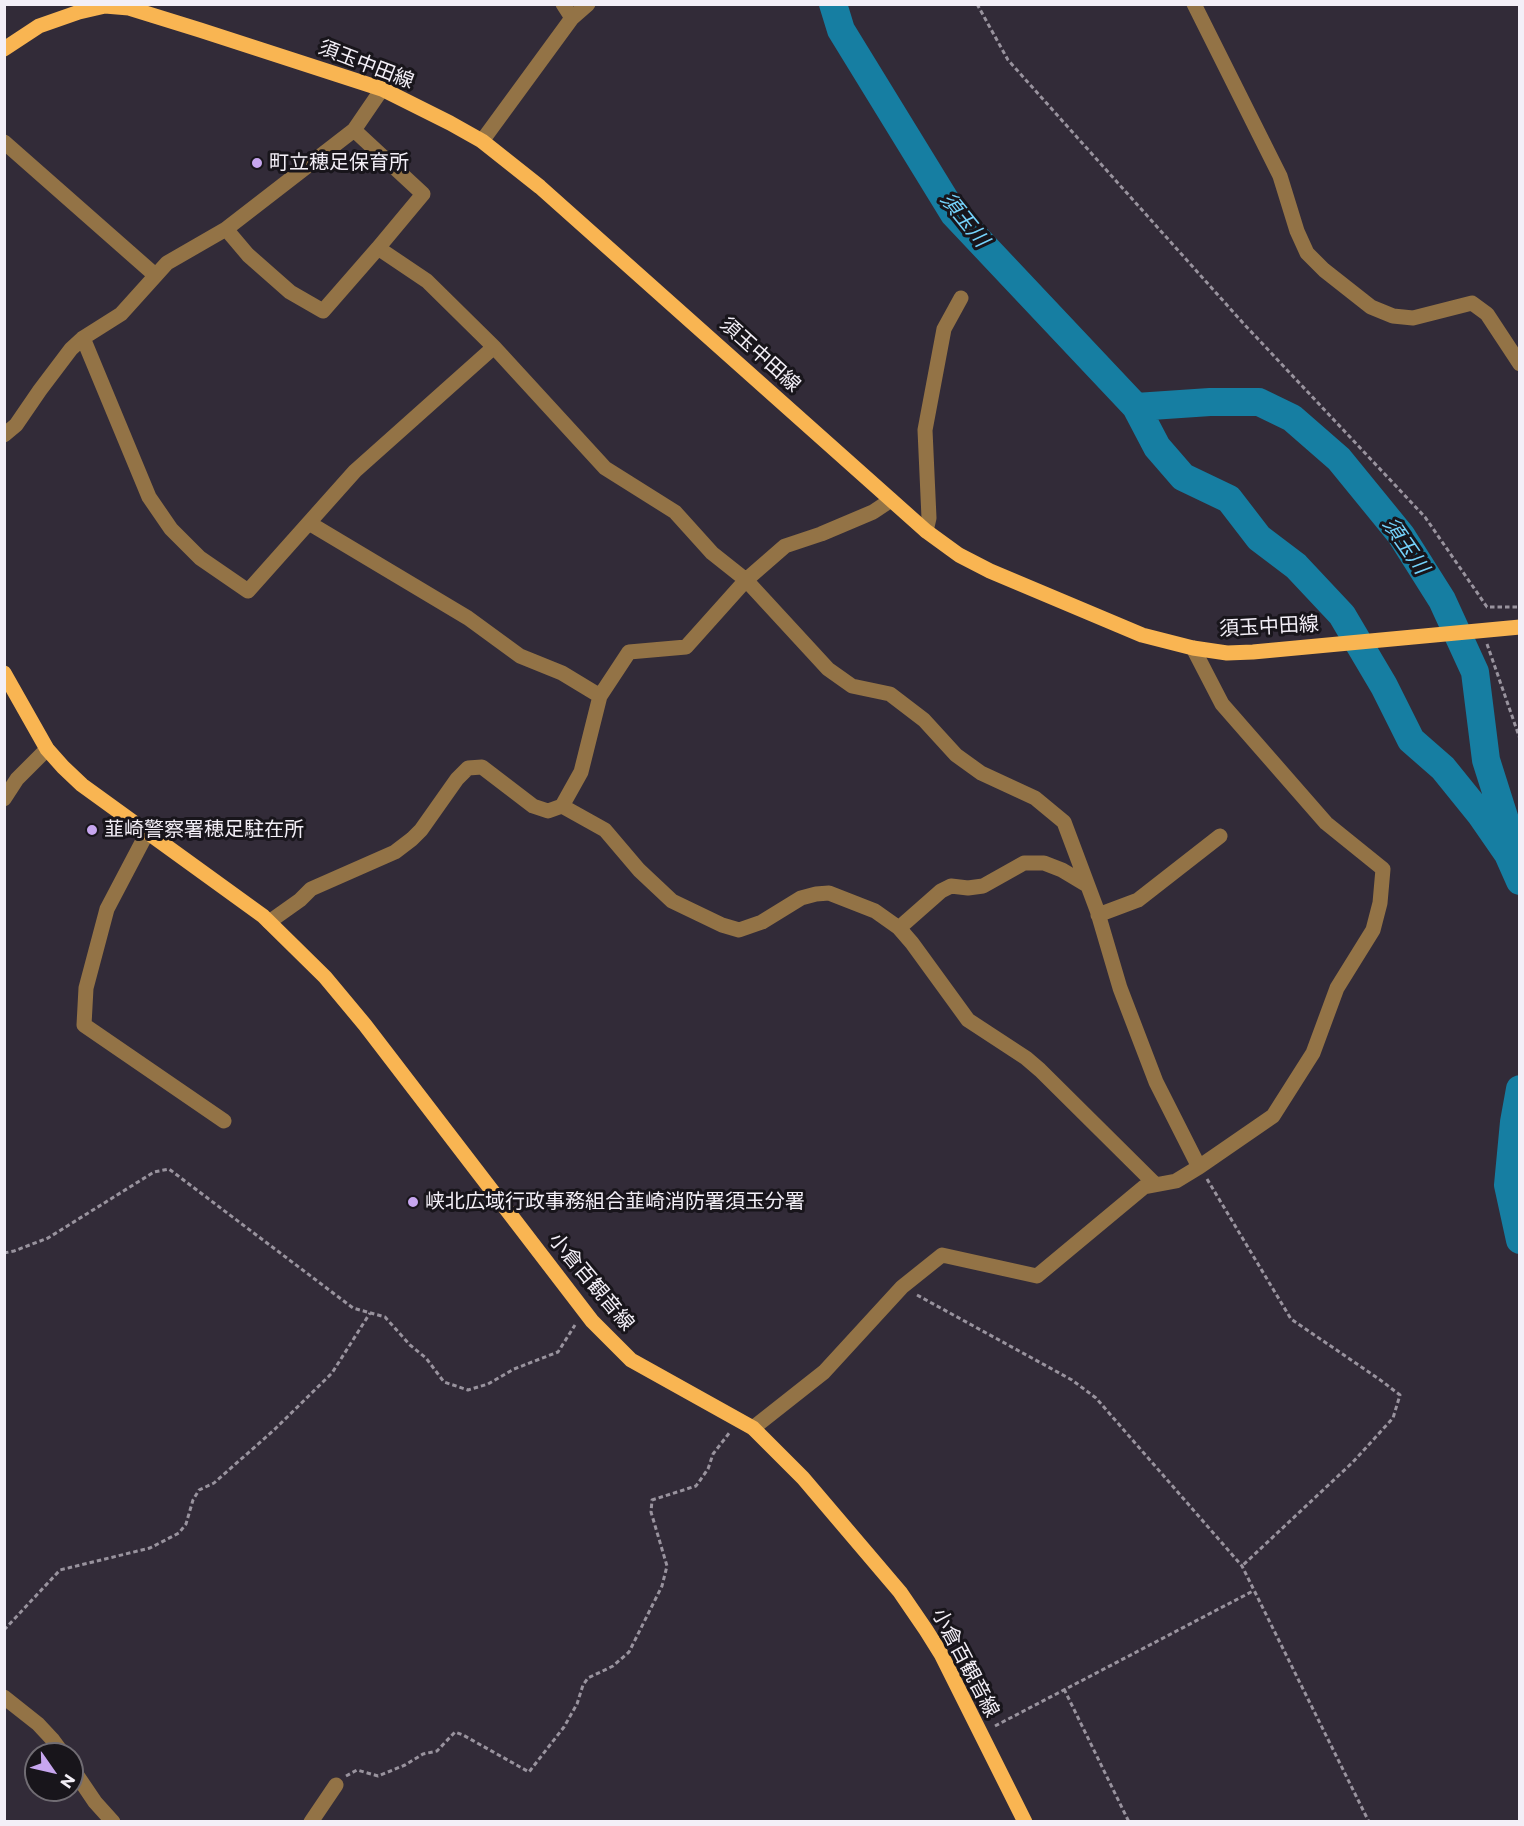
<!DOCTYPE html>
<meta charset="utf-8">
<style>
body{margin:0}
#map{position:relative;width:1524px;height:1826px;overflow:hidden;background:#322b38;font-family:Montserrat,sans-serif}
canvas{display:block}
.frame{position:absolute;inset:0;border:6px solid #f3eff7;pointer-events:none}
.north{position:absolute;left:24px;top:1742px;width:60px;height:60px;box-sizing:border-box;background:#18151b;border:2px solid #706c73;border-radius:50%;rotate:124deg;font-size:16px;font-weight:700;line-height:24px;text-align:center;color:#f3eff7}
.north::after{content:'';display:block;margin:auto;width:21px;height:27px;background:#c7a6ef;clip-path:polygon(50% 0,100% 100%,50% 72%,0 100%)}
</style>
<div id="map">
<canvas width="1524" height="1826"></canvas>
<div class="frame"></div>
<div class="north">N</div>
</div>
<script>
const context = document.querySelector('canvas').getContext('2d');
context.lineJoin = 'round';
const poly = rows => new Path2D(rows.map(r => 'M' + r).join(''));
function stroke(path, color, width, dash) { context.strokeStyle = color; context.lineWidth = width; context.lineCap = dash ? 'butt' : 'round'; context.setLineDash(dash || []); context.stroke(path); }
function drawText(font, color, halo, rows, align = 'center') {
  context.font = font + ' Montserrat,"Noto Sans JP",sans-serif'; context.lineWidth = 6; context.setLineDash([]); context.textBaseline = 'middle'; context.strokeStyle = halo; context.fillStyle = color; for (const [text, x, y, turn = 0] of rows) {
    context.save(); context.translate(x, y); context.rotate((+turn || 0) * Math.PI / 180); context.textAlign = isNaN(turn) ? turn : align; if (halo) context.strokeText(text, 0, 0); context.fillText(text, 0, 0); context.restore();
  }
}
stroke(poly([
 [833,4,841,30,954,214,1136,407,1157,447,1183,477,1229,499,1259,538,1296,566,1342,615,1384,686,1411,740,1443,768,1481,815,1508,854,1520,881],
 [1136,407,1210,402,1259,402,1292,418,1339,459,1401,535,1442,600,1475,672,1486,760,1505,820,1508,849],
 [1520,1089,1514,1122,1508,1185,1520,1240]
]), '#167ea2', 28);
stroke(poly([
 [977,4,1008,60,1243,323,1425,517,1487,607,1520,607],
 [1487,644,1520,739],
 [1207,1179,1291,1319,1379,1379,1400,1395,1393,1418,1353,1462,1242,1566],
 [4,1253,14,1251,48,1238,154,1172,169,1169,353,1308,385,1317,410,1345,426,1358,444,1382,468,1390,488,1384,514,1369,558,1352,575,1325],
 [917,1295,1072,1380,1096,1398,1242,1566,1369,1822],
 [4,1630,60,1570,150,1548,179,1533,186,1524,193,1500,199,1490,214,1483,274,1430,332,1373,370,1313],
 [1064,1689,1129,1822],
 [995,1726,1253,1591],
 [346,1776,357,1770,378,1776,405,1765,423,1754,437,1751,455,1732,463,1735,529,1772,564,1727,577,1704,583,1685,588,1678,613,1666,629,1652,662,1586,667,1566,651,1512,652,1500,696,1486,708,1469,713,1454,730,1432]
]), '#99939e', 3, [4.5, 3]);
stroke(poly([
 [563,4,572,18],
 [1194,4,1280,176,1297,231,1307,253,1324,270,1371,307,1393,316,1413,318,1472,303,1487,314,1520,364],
 [354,130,423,194,378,248,427,281,494,347,605,468,675,512,712,553,746,580,828,669,852,686,890,694,924,720,956,755,981,773,1035,798,1064,822,1097,910,1120,988,1156,1082,1199,1167],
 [482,141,572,18,588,4],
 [4,142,155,275],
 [226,229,248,255,290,292,323,311,378,248],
 [83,338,149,497,171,529,200,558,248,591,355,471,494,347],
 [4,435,16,425,40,390,71,349,83,338,121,314,167,263,226,229,354,130,382,89],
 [309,523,468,618,520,656,562,673,600,696],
 [926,531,929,518,925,430,944,329,961,298],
 [4,799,17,779,47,749],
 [562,806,581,772,600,696,629,652,686,647,746,580,785,546,821,534,873,512,891,500],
 [148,831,107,909,86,988,84,1025,224,1121],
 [1098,915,1138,900,1220,836],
 [269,922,300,900,311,889,395,852,412,839,421,830,457,779,468,768,482,767,533,806,548,811,562,806,605,830,639,870,672,901,722,925,739,930,762,922,801,898,816,894,829,893,875,911,899,928,912,943,968,1020,1026,1058,1040,1070,1155,1184],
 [899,928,941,891,951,886,968,888,983,886,1024,863,1044,863,1062,870,1087,885],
 [753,1428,824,1372,902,1287,942,1255,1037,1276,1144,1187,1176,1181,1199,1167,1273,1116,1313,1053,1337,988,1373,930,1380,903,1383,869,1326,823,1222,704,1193,648],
 [4,1697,38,1724,52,1739,63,1754],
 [72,1768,95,1802,113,1822],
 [311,1822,336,1785]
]), '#937346', 15);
stroke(poly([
 [4,49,39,26,79,12,105,6,129,8,200,30,382,89,450,123,482,141,540,187,926,531,959,555,990,571,1142,635,1193,648,1227,653,1253,652,1520,627],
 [4,673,47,749,63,767,82,785,263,916,325,977,365,1025,592,1321,631,1360,753,1428,803,1478,900,1592,926,1630,941,1654,1025,1822]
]), '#f9b552', 15);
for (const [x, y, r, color] of [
 [257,163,6,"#c7a6ef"],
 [92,830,6,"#c7a6ef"],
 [413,1202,6,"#c7a6ef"]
]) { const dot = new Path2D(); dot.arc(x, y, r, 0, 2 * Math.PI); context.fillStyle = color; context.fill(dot); stroke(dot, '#18151b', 2); }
drawText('20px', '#f3eff7', '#18151b', [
 ["須玉中田線",366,65,21],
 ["須玉中田線",760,355,42],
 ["須玉中田線",1269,627,-3],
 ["小倉百観音線",591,1282,50],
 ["小倉百観音線",965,1663,62]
]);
drawText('20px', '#f3eff7', '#18151b', [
 ["町立穂足保育所",269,163],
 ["韮崎警察署穂足駐在所",104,830],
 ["峡北広域行政事務組合韮崎消防署須玉分署",425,1202]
], 'left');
drawText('italic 21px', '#75d3fc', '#18151b', [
 ["須玉川",964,220,51],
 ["須玉川",1405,546,55]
]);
</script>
